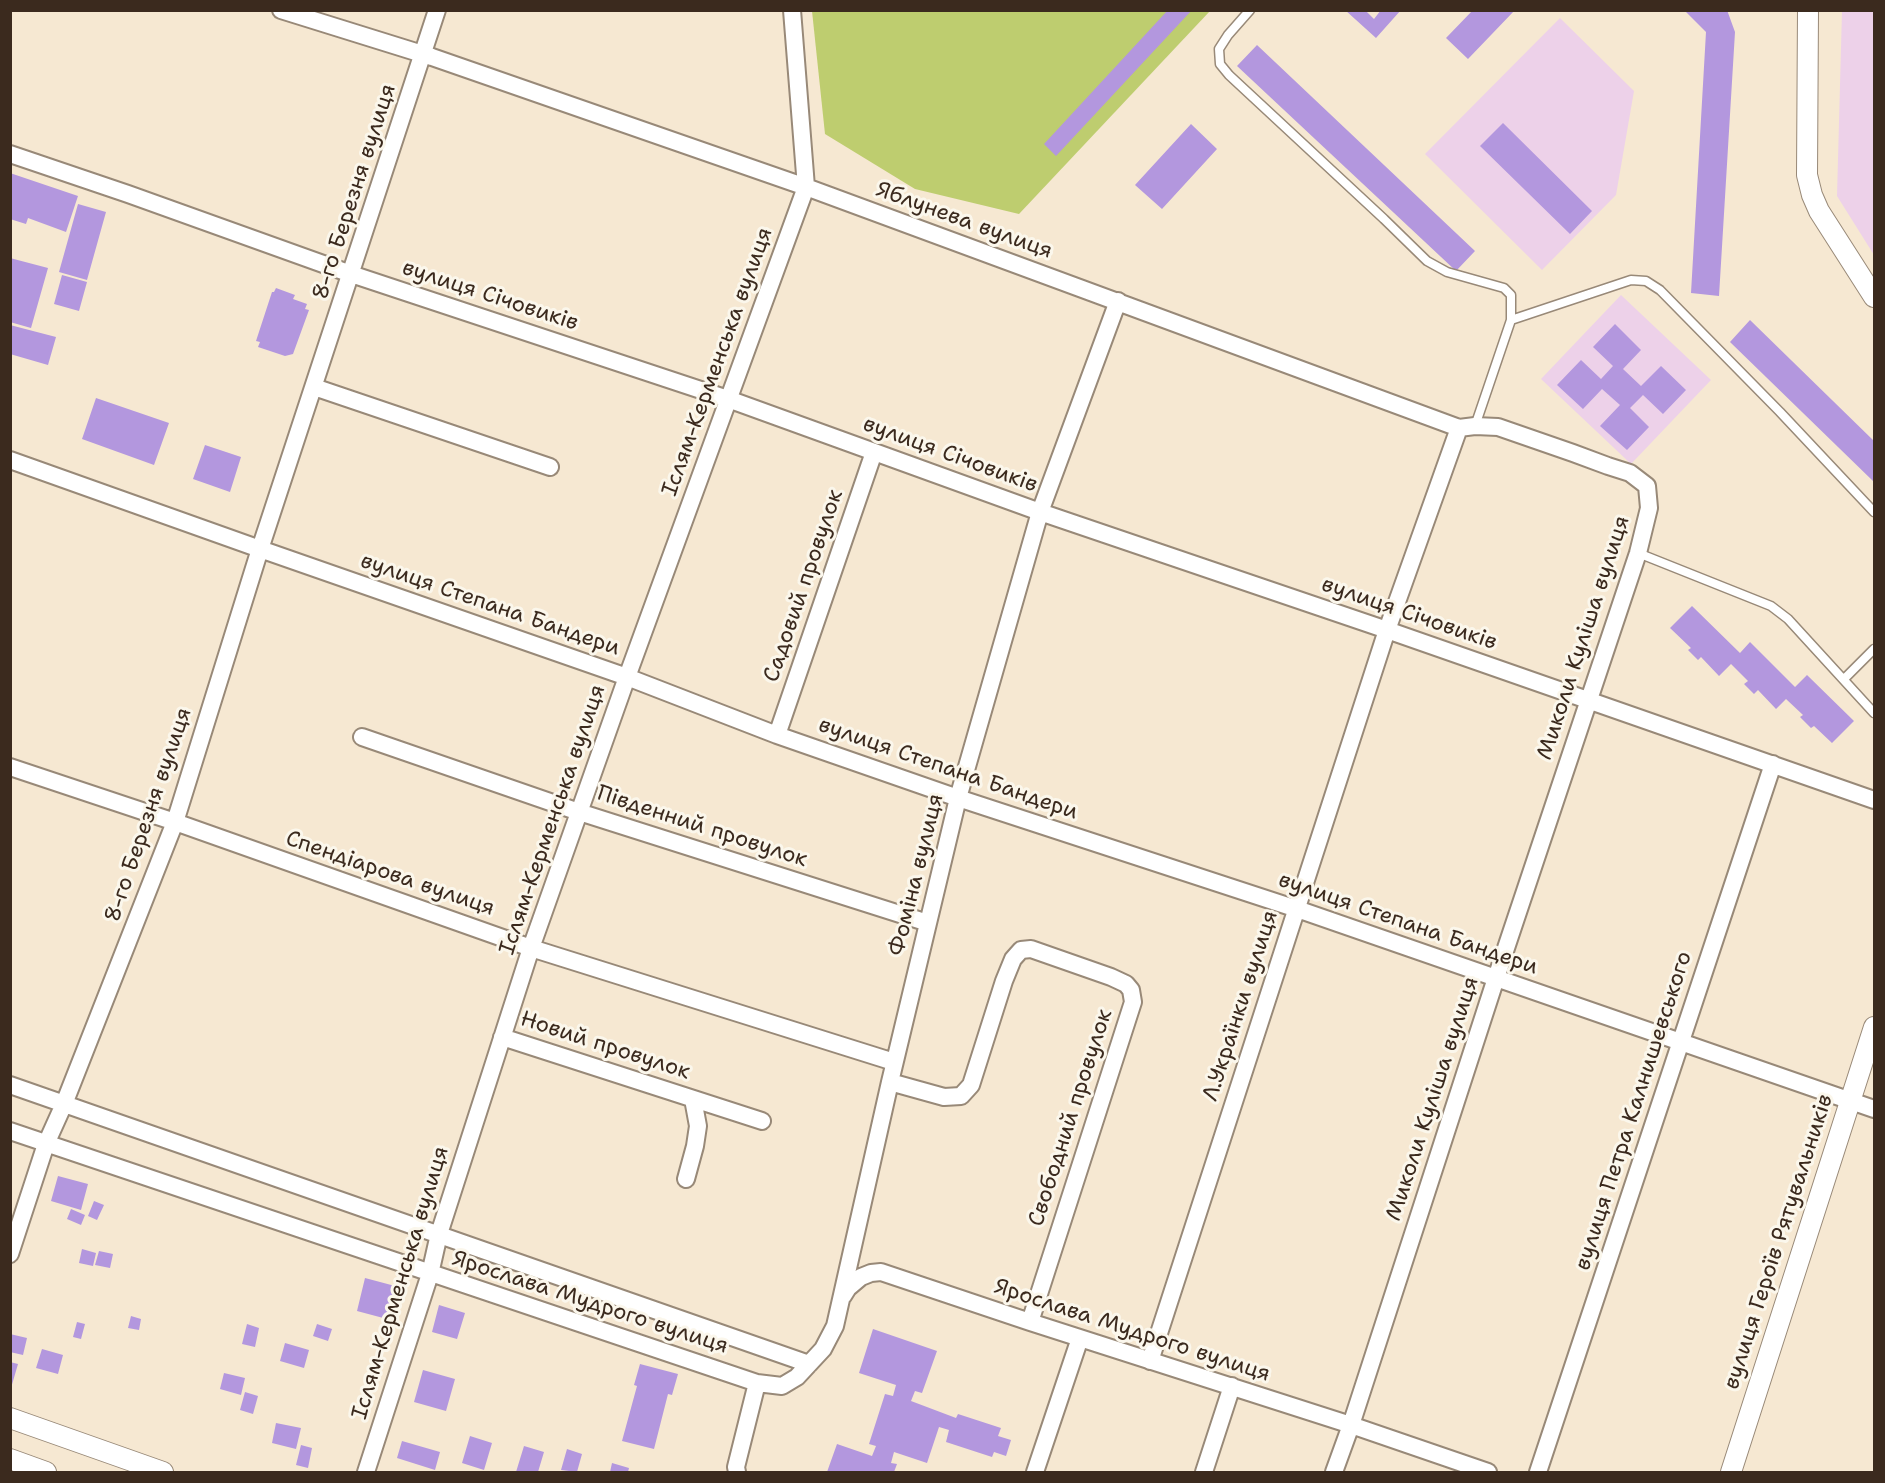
<!DOCTYPE html>
<meta charset="utf-8">
<style>
body{margin:0}
#map{position:relative;width:1885px;height:1483px;overflow:hidden;background:#f6e8d2;font-family:"Shantell Sans",sans-serif}
canvas{display:block}
.frame{position:absolute;inset:0;border:12px solid #3b2a1e;pointer-events:none}
</style>
<div id="map">
<canvas width="1885" height="1483"></canvas>
<div class="frame"></div>
</div>
<script>
const context = document.querySelector('canvas').getContext('2d');
context.lineJoin = 'round';
function fill(path, color) { context.fillStyle = color; context.fill(path, 'evenodd'); }
const poly = rows => new Path2D(rows.map(r => 'M' + r).join(''));
function stroke(path, color, width, dash) { context.strokeStyle = color; context.lineWidth = width; context.lineCap = dash ? 'butt' : 'round'; context.setLineDash(dash || []); context.stroke(path); }
function drawText(font, color, halo, rows, align = 'center') {
  context.font = font + ' "Shantell Sans",sans-serif'; context.lineWidth = 6; context.setLineDash([]); context.textBaseline = 'middle'; context.strokeStyle = halo; context.fillStyle = color; for (const [text, x, y, turn = 0] of rows) {
    context.save(); context.translate(x, y); context.rotate((+turn || 0) * Math.PI / 180); context.textAlign = isNaN(turn) ? turn : align; if (halo) context.strokeText(text, 0, 0); context.fillText(text, 0, 0); context.restore();
  }
}
fill(poly([
 [1842,11,1874,11,1874,255,1837,196],
 [1560,18,1634,91,1616,195,1542,270,1425,154],
 [1621,295,1711,380,1631,464,1541,379]
]), '#edd1e9');
fill(poly([
 [812,11,1210,11,1019,214,915,189,825,134]
]), '#becd6f');
fill(poly([
 [1168,10,1192,10,1056,156,1044,144],
 [1345,10,1365,10,1374,19,1381,10,1401,10,1376,38],
 [1473,10,1515,10,1468,59,1446,38],
 [1684,10,1727,10,1735,32,1719,296,1691,293,1706,32],
 [1257,45,1475,251,1456,271,1237,66],
 [1503,123,1592,211,1570,234,1480,146],
 [1191,124,1217,149,1162,209,1135,185],
 [10,173,78,196,66,232,28,218,26,224,10,219,12,213,10,212],
 [78,204,106,212,87,280,59,272],
 [10,258,48,268,31,328,10,322],
 [62,275,87,282,79,311,54,304],
 [276,288,295,295,293,299,307,304,305,309,309,310,293,354,285,356,258,347,260,342,256,341,272,292,274,292],
 [1750,320,1874,441,1874,482,1730,342],
 [1615,324,1641,350,1623,369,1641,386,1661,366,1686,390,1663,414,1643,395,1630,408,1649,427,1627,450,1600,426,1620,405,1602,389,1583,409,1557,385,1581,360,1601,379,1613,366,1593,347],
 [10,325,56,337,48,365,10,354],
 [96,398,169,423,154,465,82,439],
 [205,445,241,457,230,492,193,479],
 [1692,606,1740,653,1750,642,1795,687,1807,675,1854,721,1832,743,1814,726,1811,728,1800,717,1803,715,1786,699,1776,709,1758,690,1754,694,1744,684,1748,681,1731,664,1719,676,1701,657,1698,660,1688,650,1691,648,1670,628],
 [58,1176,88,1184,81,1210,51,1201],
 [94,1201,104,1205,97,1220,88,1216],
 [71,1209,85,1215,81,1225,67,1219],
 [82,1249,96,1253,93,1266,79,1263],
 [99,1251,113,1254,110,1268,95,1265],
 [365,1278,395,1286,387,1319,357,1311],
 [439,1305,465,1313,457,1339,432,1332],
 [131,1316,141,1319,139,1330,128,1328],
 [77,1322,85,1324,81,1339,73,1337],
 [247,1324,259,1328,255,1347,242,1344],
 [317,1324,332,1329,328,1341,313,1336],
 [873,1329,937,1351,922,1393,915,1391,911,1401,956,1418,958,1414,1001,1428,998,1436,1011,1440,1006,1456,994,1452,992,1457,946,1442,949,1430,939,1427,927,1463,894,1452,891,1463,897,1464,894,1472,827,1472,837,1444,872,1456,876,1446,869,1444,885,1394,893,1396,896,1385,859,1373],
 [10,1334,27,1338,23,1355,10,1352],
 [285,1343,309,1350,304,1368,280,1361],
 [42,1349,63,1355,58,1374,36,1368],
 [10,1362,18,1364,11,1388,10,1388],
 [640,1364,678,1374,672,1395,668,1394,654,1449,622,1441,637,1386,634,1385],
 [423,1370,455,1379,446,1411,414,1402],
 [224,1373,245,1378,241,1395,220,1389],
 [245,1392,258,1396,253,1414,240,1410],
 [276,1423,301,1428,296,1449,272,1443],
 [470,1436,492,1443,484,1470,462,1463],
 [402,1441,440,1452,435,1470,397,1458],
 [301,1445,312,1448,308,1468,296,1465],
 [524,1446,544,1452,538,1472,516,1472],
 [567,1449,582,1454,577,1472,561,1470],
 [612,1463,629,1468,628,1472,610,1472]
]), '#b397de');
const service = poly([
 [1250,10,1228,35,1219,49,1220,64,1229,75,1384,219,1427,261,1447,272,1504,288,1511,295,1511,320,1475,426],
 [1511,320,1631,280,1646,281,1660,290,1780,412,1874,512],
 [1638,553,1771,606,1788,619,1874,713],
 [1844,679,1874,649]
]);
const minor = poly([
 [281,10,432,57,806,187,1459,428,1475,426,1498,427,1573,453,1608,466,1630,473,1647,486,1649,508,1638,553,1496,978,1351,1425,1334,1472],
 [10,154,128,194,351,274,728,399,1040,512,1387,630,1874,800],
 [314,387,550,467],
 [10,460,260,549,627,677,777,735,958,798,1297,909,1874,1109],
 [777,735,874,452],
 [362,737,579,812,928,923],
 [10,767,175,822,531,948,894,1062],
 [502,1037,762,1121],
 [890,1082,944,1097,961,1096,971,1085,1004,981,1013,959,1021,950,1031,949,1111,977,1126,984,1131,990,1133,1002,1030,1322],
 [10,1085,809,1364],
 [10,1131,757,1383,782,1386,797,1377,823,1349,835,1326,890,1082,958,798,1040,512,1118,301],
 [686,1179,695,1146,698,1126,693,1099],
 [10,1254,46,1144,64,1104,175,822,260,549,437,10],
 [843,1296,848,1288,861,1277,871,1273,881,1272,1030,1322,1351,1425,1488,1472],
 [1150,1361,1387,630,1459,428],
 [366,1472,430,1274,439,1234,531,948,627,677,806,187,792,10],
 [737,1472,736,1467,757,1383],
 [1035,1472,1080,1338],
 [1204,1472,1232,1386],
 [1538,1472,1773,764]
]);
const tertiary = poly([
 [1808,10,1807,175,1812,195,1819,211,1874,297],
 [10,1418,163,1472],
 [10,1459,46,1472],
 [1731,1472,1874,1027]
]);
stroke(service, '#988978', 11);
stroke(minor, '#988978', 20);
stroke(tertiary, '#988978', 22);
stroke(service, '#fff', 8);
stroke(minor, '#fff', 16);
stroke(tertiary, '#fff', 20);
drawText('22px', '#3b2a1e', '#fbf7ec', [
 ["8-го Березня вулиця",355,192,-72],
 ["Яблунева вулиця",964,221,20],
 ["вулиця Січовиків",490,296,18],
 ["Іслям-Керменська вулиця",718,362,-70],
 ["вулиця Січовиків",950,455,20],
 ["Садовий провулок",804,586,-71],
 ["вулиця Степана Бандери",490,605,19],
 ["вулиця Січовиків",1409,614,19],
 ["Миколи Куліша вулиця",1584,638,-72],
 ["вулиця Степана Бандери",948,769,19],
 ["8-го Березня вулиця",149,815,-71],
 ["Іслям-Керменська вулиця",553,820,-71],
 ["Південний провулок",702,827,18],
 ["Спендіарова вулиця",390,874,19],
 ["Фоміна вулиця",917,875,-76],
 ["вулиця Степана Бандери",1408,924,19],
 ["Л.Українки вулиця",1241,1006,-72],
 ["Новий провулок",605,1046,18],
 ["Миколи Куліша вулиця",1433,1099,-72],
 ["вулиця Петра Калнишевського",1634,1111,-72],
 ["Свободний провулок",1071,1118,-72],
 ["вулиця Героїв Рятувальників",1779,1242,-72],
 ["Іслям-Керменська вулиця",401,1283,-73],
 ["Ярослава Мудрого вулиця",590,1303,18],
 ["Ярослава Мудрого вулиця",1132,1331,18]
]);
</script>
